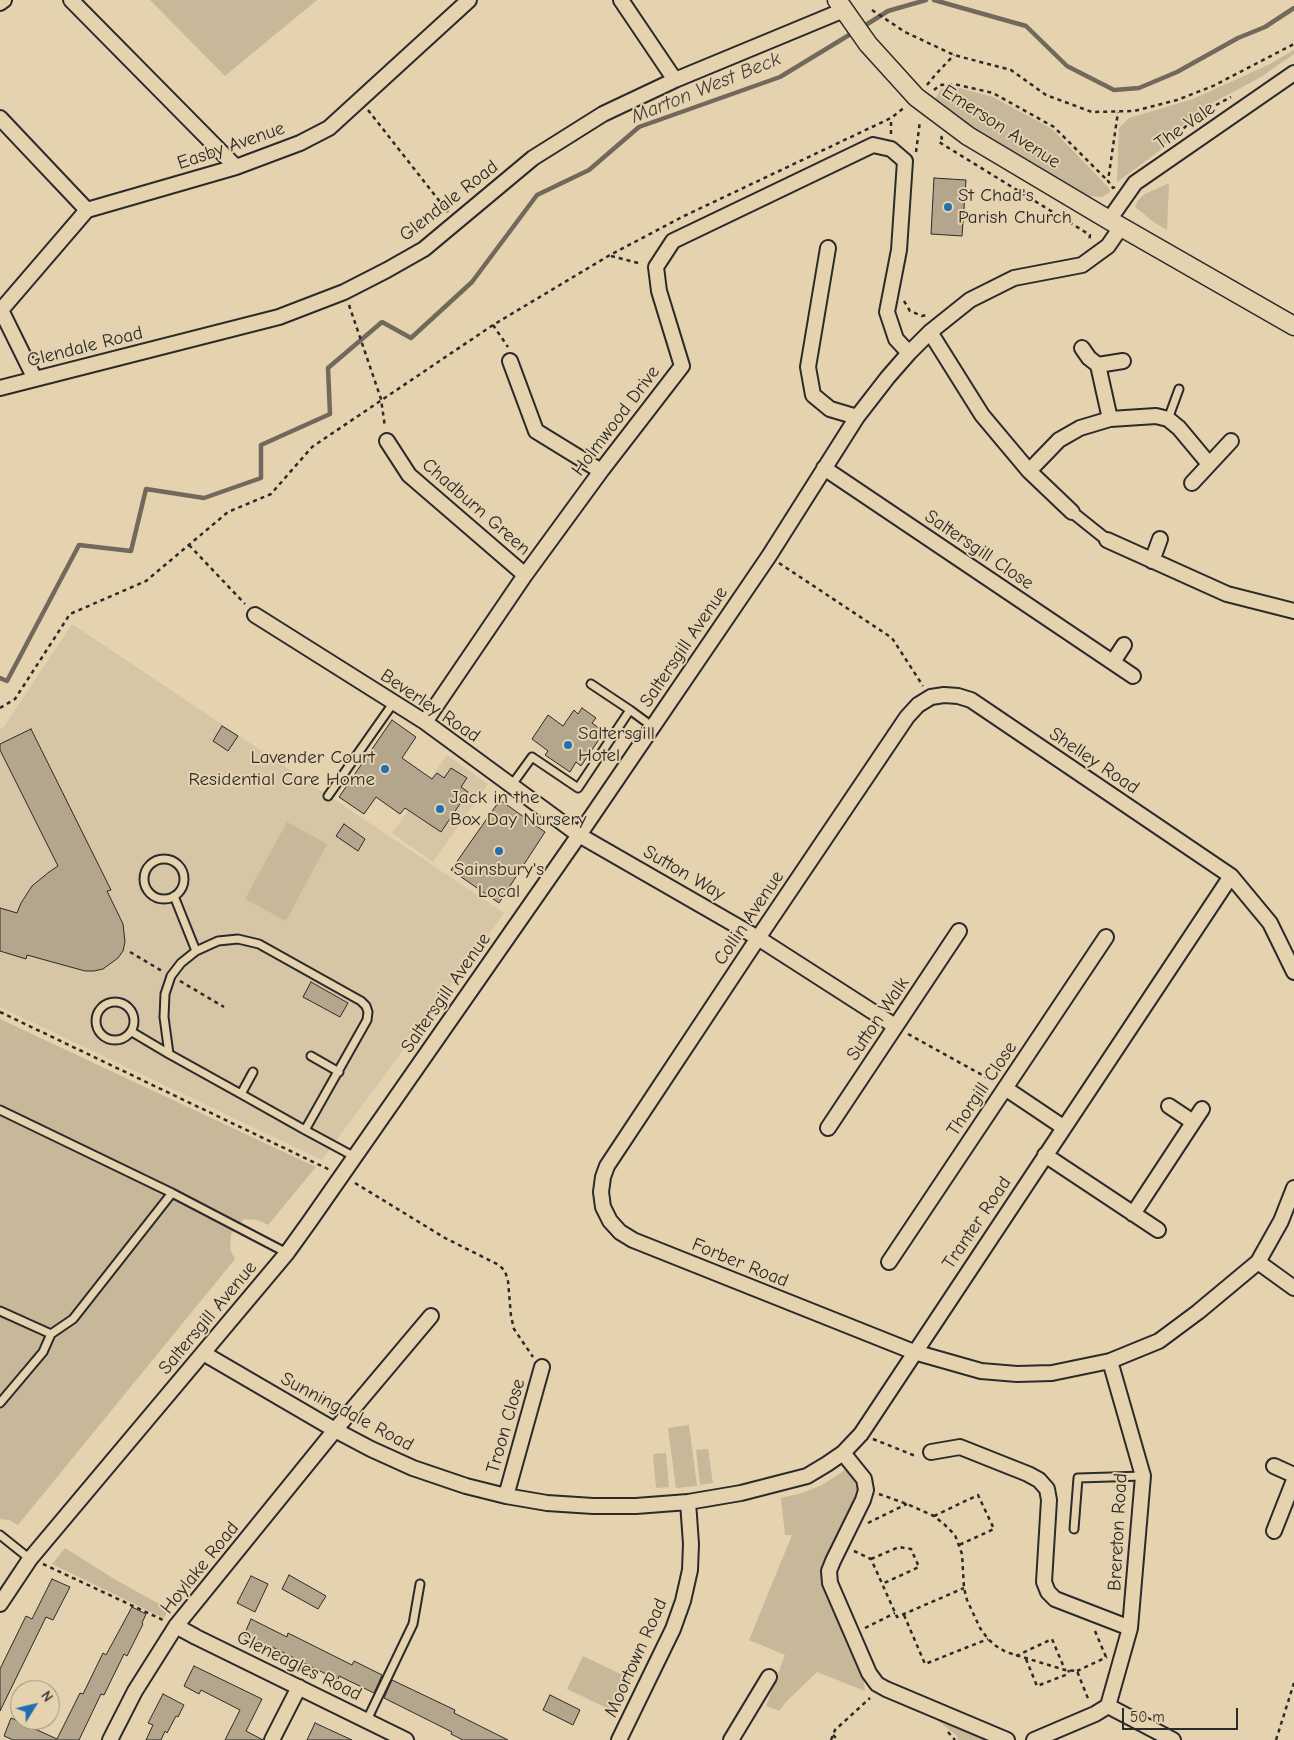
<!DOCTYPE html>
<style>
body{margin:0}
#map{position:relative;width:1294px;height:1740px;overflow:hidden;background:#e5d3b0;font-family:"Comic Neue",sans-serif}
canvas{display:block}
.north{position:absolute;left:10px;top:1680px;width:50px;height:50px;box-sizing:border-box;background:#e5d3b0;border:1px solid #9b907b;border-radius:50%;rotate:54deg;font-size:14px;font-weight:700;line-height:20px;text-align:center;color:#2b2b2b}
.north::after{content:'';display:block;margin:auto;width:18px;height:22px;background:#1f6fb2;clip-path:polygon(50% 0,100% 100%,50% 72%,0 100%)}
.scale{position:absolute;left:1122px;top:1708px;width:116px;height:22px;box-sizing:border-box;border:2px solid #2b2b2b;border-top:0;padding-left:6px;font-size:15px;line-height:18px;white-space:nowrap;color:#2b2b2b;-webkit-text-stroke:4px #e5d3b0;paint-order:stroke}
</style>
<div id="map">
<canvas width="1294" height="1740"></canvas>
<div class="north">N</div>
<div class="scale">50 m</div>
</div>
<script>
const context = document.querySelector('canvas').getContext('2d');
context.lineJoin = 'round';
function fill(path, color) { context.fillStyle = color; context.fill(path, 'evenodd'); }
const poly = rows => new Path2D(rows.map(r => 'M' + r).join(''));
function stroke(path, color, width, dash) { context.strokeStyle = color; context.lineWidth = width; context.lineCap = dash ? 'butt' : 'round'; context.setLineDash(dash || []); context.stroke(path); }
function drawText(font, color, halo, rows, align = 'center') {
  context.font = font + ' "Comic Neue",sans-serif'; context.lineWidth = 4; context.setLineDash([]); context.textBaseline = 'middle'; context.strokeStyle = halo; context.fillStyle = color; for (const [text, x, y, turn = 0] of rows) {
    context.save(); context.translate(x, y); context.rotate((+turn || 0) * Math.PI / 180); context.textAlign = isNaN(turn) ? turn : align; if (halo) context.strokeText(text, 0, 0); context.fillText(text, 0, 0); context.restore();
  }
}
fill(poly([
 [72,624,504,913,322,1160,0,1007,0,728,3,728],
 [447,755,488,784,433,862,392,833]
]), '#d6c6a6');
fill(poly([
 [150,0,317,0,225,76],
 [1294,50,1294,54,1261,77,1214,102,1188,120,1158,152,1117,182,1119,128,1129,118,1193,99,1270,64],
 [952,86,993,97,1052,129,1109,188,1110,192,1102,197,1087,196,976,132,935,99,941,89],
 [1169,183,1167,230,1155,223,1135,207,1138,200,1145,194],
 [287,822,327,844,286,921,245,899],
 [0,1019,316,1167,268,1225,258,1220,244,1219,231,1234,230,1249,235,1259,18,1525,9,1520,0,1519],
 [689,1425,697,1486,676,1488,668,1428],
 [708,1449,713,1483,700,1485,696,1450],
 [666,1453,669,1487,656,1488,653,1454],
 [845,1470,856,1478,860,1490,825,1560,822,1576,824,1585,864,1682,865,1691,817,1672,786,1702,779,1711,766,1706,785,1655,749,1640,792,1535,785,1535,781,1498,802,1493,822,1485],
 [65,1548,116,1580,170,1610,163,1618,52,1564],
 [583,1656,631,1679,615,1712,567,1689],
 [933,1717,990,1740,959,1740,955,1734]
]), '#c7b89a');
stroke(poly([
 [934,0,1026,26,1067,66,1114,90,1139,88,1177,72,1238,38,1265,27,1294,8],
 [861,28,888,11,926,0],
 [0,678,7,681,79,545,131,551,146,489,204,498,261,478,261,445,330,414,328,368,382,322,411,338,472,282,537,195,589,170,639,127,780,77,854,32]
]), '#70695c', 4.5);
const building = poly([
 [934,178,966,180,962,236,931,234,934,178],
 [582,708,596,718,592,723,604,732,581,766,576,762,570,772,545,755,548,751,532,739,548,715,563,726,574,710,578,714,582,708],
 [392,720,416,737,402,758,432,779,437,773,444,778,451,768,467,778,461,787,468,792,441,832,405,808,400,814,376,797,364,814,339,797,392,720],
 [222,726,238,736,228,751,213,741,222,726],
 [31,729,111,890,107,891,123,924,125,942,123,951,118,958,103,969,94,971,85,971,27,955,26,959,0,951,0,908,17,913,21,903,32,886,49,872,58,866,0,750,0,744,31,729],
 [500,800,545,832,499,903,451,870,500,800],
 [344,824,365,839,358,851,336,836,344,824],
 [311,982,348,1003,340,1017,303,997,311,982],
 [289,1575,326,1596,318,1609,282,1589,289,1575],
 [251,1576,268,1584,255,1612,237,1603,251,1576],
 [52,1579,70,1587,53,1620,46,1617,0,1711,0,1669,26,1616,32,1619,52,1579],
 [132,1607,146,1614,142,1623,143,1624,127,1656,124,1654,104,1695,101,1694,79,1740,13,1740,4,1736,11,1718,57,1739,80,1693,83,1694,103,1653,106,1655,132,1607],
 [251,1619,287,1637,288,1633,352,1665,354,1661,382,1675,374,1693,339,1676,338,1680,272,1647,271,1649,244,1635,251,1619],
 [194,1666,262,1699,246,1731,263,1740,225,1740,240,1710,201,1690,199,1694,184,1686,194,1666],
 [392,1680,455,1710,454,1713,508,1740,463,1740,451,1734,452,1732,384,1698,392,1680],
 [163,1694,184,1705,178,1717,176,1716,167,1733,165,1731,161,1740,146,1740,153,1725,148,1723,163,1694],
 [550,1695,580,1710,573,1725,543,1710,550,1695],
 [315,1723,352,1740,307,1740,315,1723]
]);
fill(building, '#b4a68d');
stroke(building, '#2b2b2b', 1);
const service = poly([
 [1168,419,1179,389],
 [591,684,630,710],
 [511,786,532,757,578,788,630,710,653,727],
 [328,796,394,702],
 '144 879a20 20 0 1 1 40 0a20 20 0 1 1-40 0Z',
 [174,896,196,951],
 '96 1021a19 19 0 1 1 38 0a19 19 0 1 1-38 0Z',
 [132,1032,169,1054],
 [311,1056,339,1072],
 [241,1094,253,1072],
 [0,1110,172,1193,287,1253],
 [305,1130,367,1020,368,1012,366,1006,361,1001,259,944,238,939,218,941,196,951,181,963,171,976,165,994,164,1017,169,1054,241,1094,305,1130,355,1157],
 [0,1311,51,1334,73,1319,172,1193],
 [0,1403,43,1352,51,1334],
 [1074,1529,1078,1478,1143,1476],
 [0,1535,30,1559],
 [367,1720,413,1624,420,1584]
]);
const pedestrian = poly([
 [1072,512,1107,540]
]);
const minor = poly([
 [71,0,236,167],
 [621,0,675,80],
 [0,3,4,0],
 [0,118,87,210],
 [1109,220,1135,183,1294,73],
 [828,248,808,367,813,395,830,409,857,417],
 [0,308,35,379],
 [2,309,87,210,236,167,300,143,329,128,469,0],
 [930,332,982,415,1029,471,1072,512],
 [1082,348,1089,358,1098,365,1123,361],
 [510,361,536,431,601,471],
 [1098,365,1110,419],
 [0,388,279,317,344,292,387,270,424,249,533,158,603,114,675,80,844,10],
 [387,441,409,475,525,575],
 [824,468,1133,676],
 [1029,471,1059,440,1080,428,1110,419,1156,416,1168,419,1179,428,1209,464],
 [1192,483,1231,441],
 [1107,540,1227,594,1294,611],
 [1152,561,1160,539],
 [255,615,425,722,579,835,758,938,895,1026],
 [1113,662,1124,645],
 [425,722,525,575,601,471,682,366,659,291,656,267,673,241,873,145,891,149,905,161,899,250,887,312,896,339,909,353],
 [1294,972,1270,923,1231,876,971,700,958,696,944,695,931,697,918,705,907,717,758,938,607,1166,603,1177,601,1192,603,1207,610,1221,620,1232,633,1240,914,1352,981,1371,1017,1374,1052,1373,1110,1361,1159,1341,1198,1312,1258,1262,1281,1221,1294,1188],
 [1005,1088,1063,1127],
 [1169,1106,1193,1122],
 [828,1128,959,931],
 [1045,1155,1158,1230],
 [1133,1214,1202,1109],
 [889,1262,1106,937],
 [1258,1262,1294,1288],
 [203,1353,335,1430,371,1449,413,1468,466,1486,506,1496,547,1503,593,1506,636,1506,688,1502,741,1493,807,1476,827,1464,843,1453,861,1434,1231,876],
 [931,1452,960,1447,1028,1474,1039,1480,1047,1489,1049,1500,1044,1582,1048,1592,1055,1599,1130,1628],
 [843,1453,864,1479,866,1490,863,1500,833,1561,829,1571,830,1583,869,1673,877,1684,886,1689,1007,1740],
 [1274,1466,1294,1475],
 [506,1496,542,1367],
 [1274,1531,1294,1480],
 [0,1604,30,1559,203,1353,287,1253,310,1221,579,835,769,556,857,417,888,377,909,353,930,332,970,300,1014,278,1082,265,1108,246,1121,227],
 [176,1626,196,1637,406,1740],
 [1108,1706,1130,1628,1143,1476,1110,1361],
 [1108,1706,1173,1740],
 [110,1740,135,1691,176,1626,335,1430,431,1316],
 [272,1740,299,1687],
 [619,1740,673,1629,683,1601,690,1570,691,1544,688,1502],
 [731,1740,769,1677],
 [1034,1740,1095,1714,1108,1706]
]);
const tertiary = poly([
 [837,0,868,44,916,97,968,136,1109,220,1294,326]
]);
stroke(service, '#2b2b2b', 11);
stroke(pedestrian, '#2b2b2b', 14);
stroke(minor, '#2b2b2b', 18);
stroke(tertiary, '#2b2b2b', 21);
stroke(poly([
 [872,10,905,32,954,55,1011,70,1046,95,1092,112,1134,111,1177,100,1213,86,1294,44],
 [927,85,936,74,954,55],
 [934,90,940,85,954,84,993,93,1054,127,1108,181],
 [368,110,448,212],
 [891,134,891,118],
 [1178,134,1187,125,1216,105,1231,97],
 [941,136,942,138,939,142,1090,235,1089,242],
 [916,152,920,121],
 [1115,187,1113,188,1108,181,1118,112],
 [611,256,642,264],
 [904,301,910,311,922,316,927,315],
 [349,305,381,399,385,427],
 [493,325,508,347],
 [189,545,245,604],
 [779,563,892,638,923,686],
 [0,708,15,699,70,614,146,581,228,512,271,494,312,447,493,325,610,255,684,216,891,118,905,107],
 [130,952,162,971],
 [180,981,224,1007],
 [0,1012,330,1170],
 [908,1034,993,1081],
 [355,1183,445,1238,499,1265,505,1271,508,1281,511,1316,514,1329,533,1357],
 [873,1439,913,1455,917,1455],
 [879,1494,907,1504,934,1516,945,1525,955,1535,962,1554,964,1588,967,1600,980,1628,988,1639,996,1646,1006,1652,1065,1670,1077,1671,1089,1701],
 [934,1516,978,1495,994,1529,959,1545],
 [868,1523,907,1504],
 [854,1551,871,1559,897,1617,964,1588],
 [871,1559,899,1547,911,1549,919,1567,882,1584],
 [43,1564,163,1620],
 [904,1615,925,1664,988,1639],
 [865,1628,895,1613],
 [1095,1631,1106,1657],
 [1016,1656,1052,1639,1065,1670],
 [1026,1659,1037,1686,1068,1674,1069,1670],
 [1077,1671,1107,1657],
 [948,1732,955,1740],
 [833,1735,838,1740],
 [831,1740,835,1730,870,1698],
 [1276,1740,1294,1683]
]), '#2b2b2b', 2.5, [4, 4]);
stroke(service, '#e5d3b0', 7);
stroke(pedestrian, '#e5d3b0', 10);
stroke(minor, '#e5d3b0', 14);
stroke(tertiary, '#e5d3b0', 18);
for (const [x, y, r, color] of [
 [948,207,5,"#1f6fb2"],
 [568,745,5,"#1f6fb2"],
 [385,769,5,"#1f6fb2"],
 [440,809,5,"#1f6fb2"],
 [499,851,5,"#1f6fb2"]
]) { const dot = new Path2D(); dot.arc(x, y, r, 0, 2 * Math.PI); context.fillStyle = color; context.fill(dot); stroke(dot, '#e5d3b0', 2); }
drawText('19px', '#2b2b2b', '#e5d3b0', [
 ["The Vale",1185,126,-35],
 ["Emerson Avenue",1001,127,33],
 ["Easby Avenue",231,146,-19],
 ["Glendale Road",449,201,-38],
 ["Glendale Road",85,347,-14],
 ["Holmwood Drive",616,421,-53],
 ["Chadburn Green",476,507,41],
 ["Saltersgill Close",979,550,34],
 ["Saltersgill Avenue",684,647,-56],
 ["Beverley Road",430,706,34],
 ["Shelley Road",1094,761,34],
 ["Sutton Way",684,873,30],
 ["Collin Avenue",749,918,-56],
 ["Saltersgill Avenue",446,993,-55],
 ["Sutton Walk",878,1019,-56],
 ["Thorgill Close",982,1089,-56],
 ["Tranter Road",977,1223,-56],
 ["Forber Road",740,1263,22],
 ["Saltersgill Avenue",208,1318,-50],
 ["Sunningdale Road",347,1412,28],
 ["Troon Close",506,1426,-74],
 ["Brereton Road",1118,1532,-87],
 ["Hoylake Road",200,1568,-51],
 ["Moortown Road",636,1658,-66],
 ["Gleneagles Road",299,1666,26]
]);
drawText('19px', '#2b2b2b', '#e5d3b0', [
 ["St Chad's",958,196],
 ["Parish Church",958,218],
 ["Saltersgill",578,734],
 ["Hotel",578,756],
 ["Lavender Court",375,758,"right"],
 ["Residential Care Home",375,780,"right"],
 ["Jack in the",450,798],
 ["Box Day Nursery",450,820],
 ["Sainsbury's",499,870,"center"],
 ["Local",499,892,"center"]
], 'left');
drawText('italic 20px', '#42403b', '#e5d3b0', [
 ["Marton West Beck",706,88,-22]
]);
</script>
